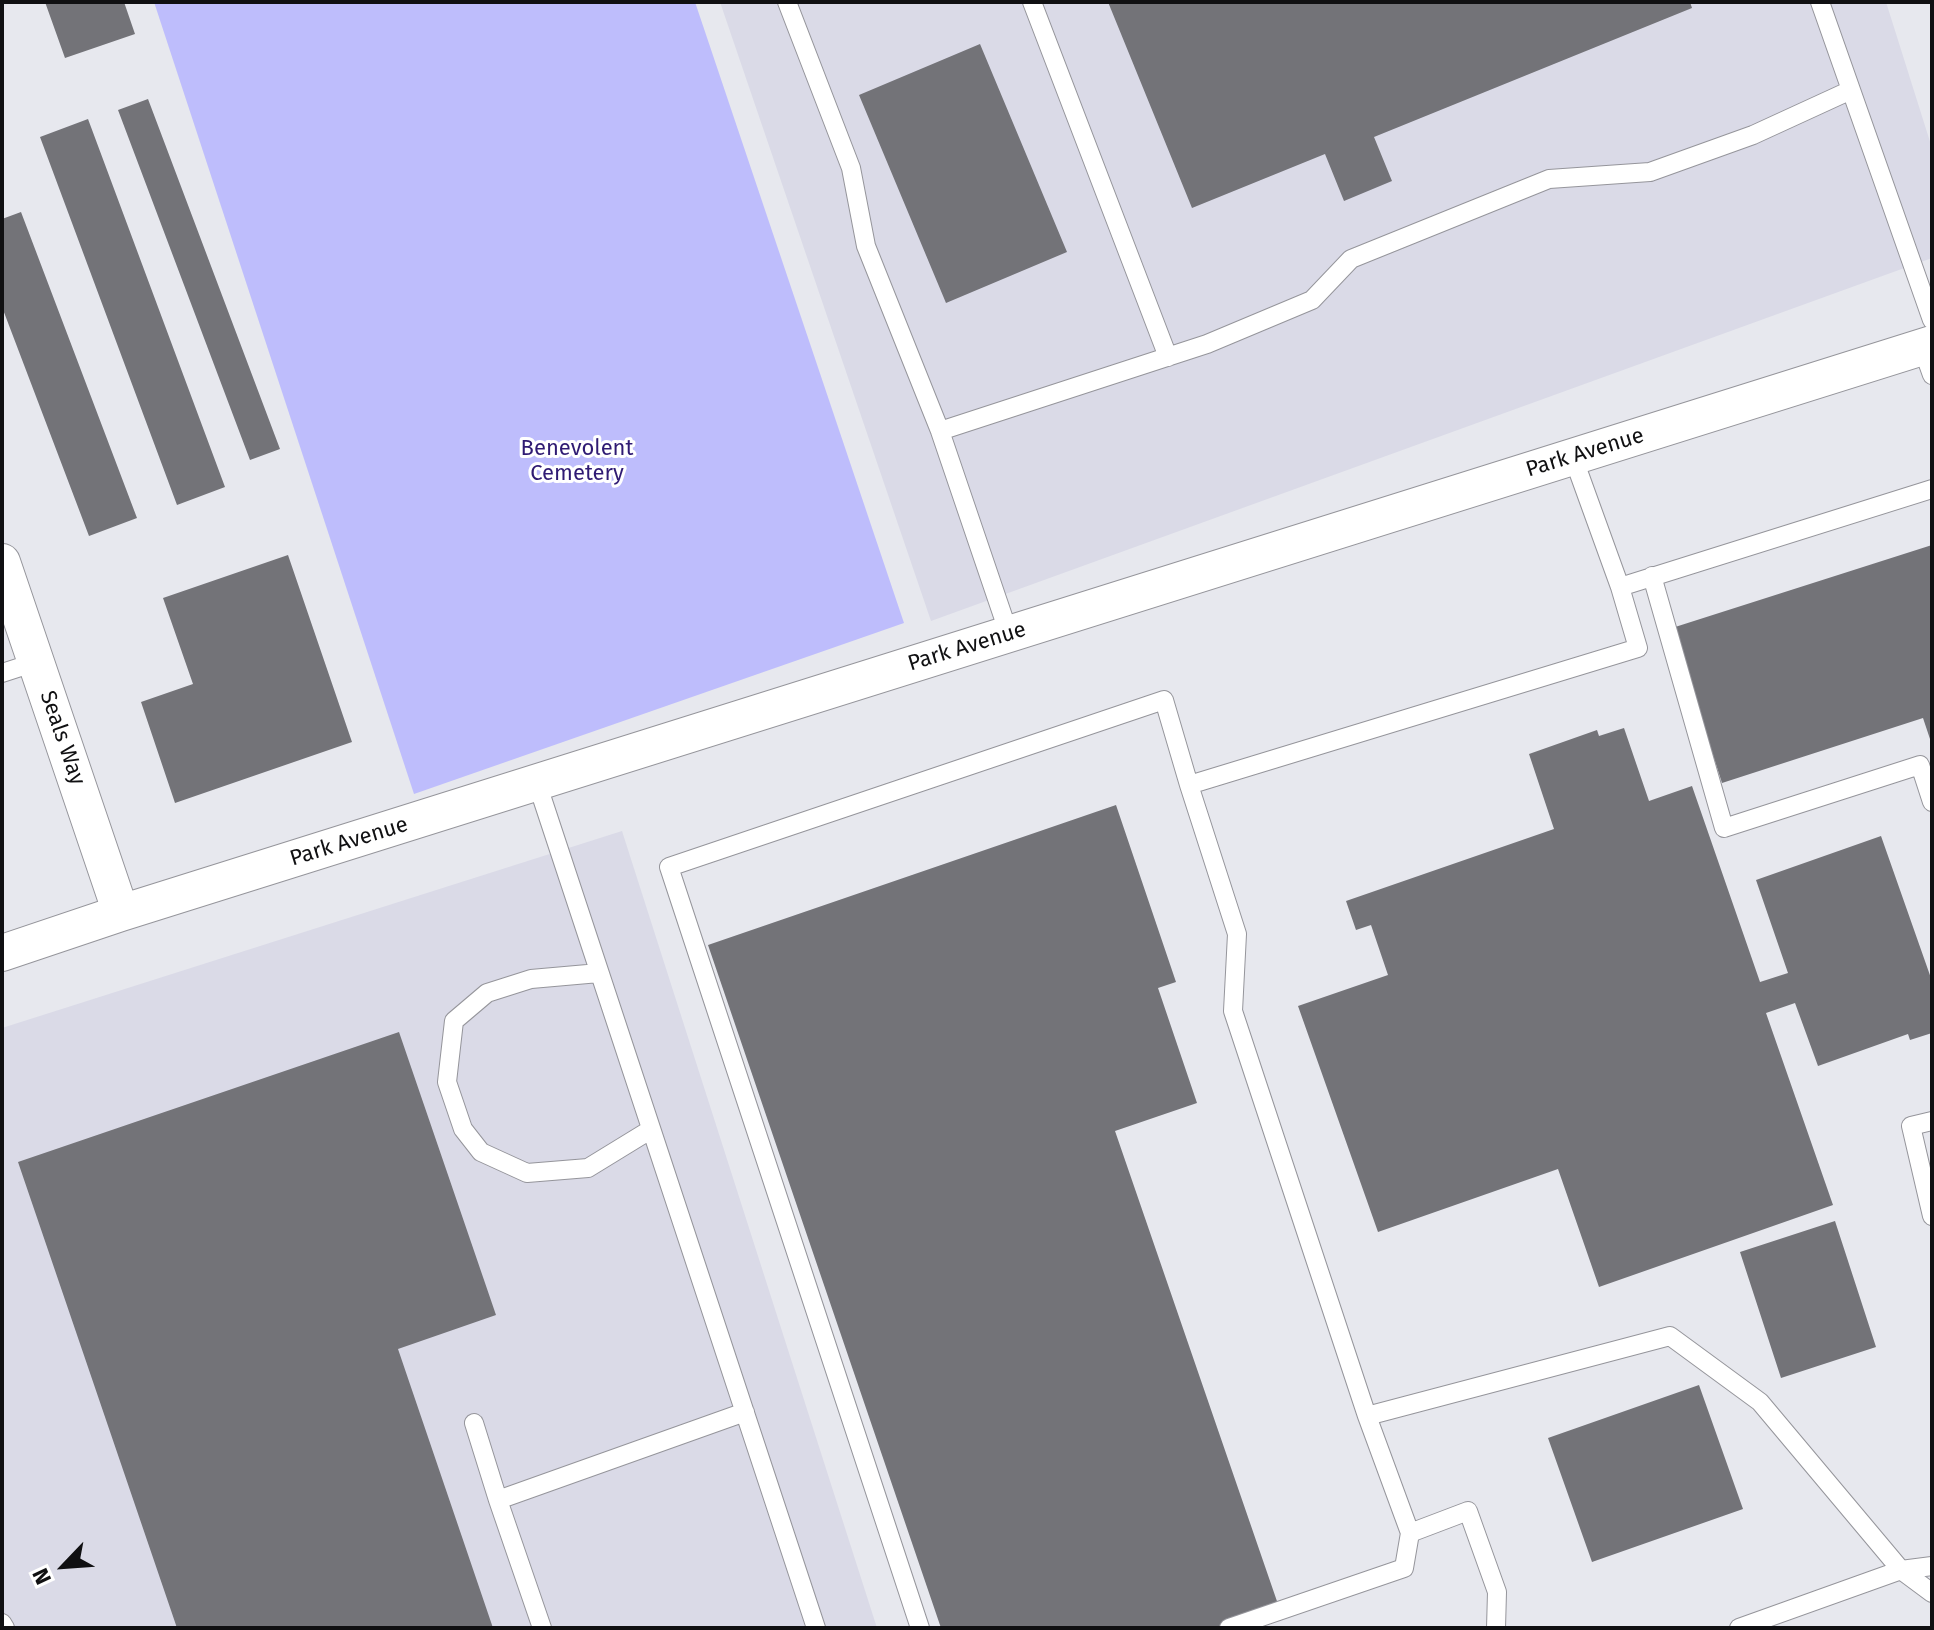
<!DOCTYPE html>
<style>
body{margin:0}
#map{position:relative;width:1934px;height:1630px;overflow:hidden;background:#e7e8ee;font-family:"Fira Sans",sans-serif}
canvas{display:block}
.frame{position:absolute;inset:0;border:4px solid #101012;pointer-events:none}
.north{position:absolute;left:24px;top:1526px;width:80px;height:80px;-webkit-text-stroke:6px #fff;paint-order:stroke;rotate:245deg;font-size:22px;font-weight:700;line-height:32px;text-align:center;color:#101012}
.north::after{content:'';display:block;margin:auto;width:28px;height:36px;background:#101012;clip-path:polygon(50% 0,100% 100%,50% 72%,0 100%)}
</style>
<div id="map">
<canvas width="1934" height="1630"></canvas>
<div class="frame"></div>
<div class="north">N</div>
</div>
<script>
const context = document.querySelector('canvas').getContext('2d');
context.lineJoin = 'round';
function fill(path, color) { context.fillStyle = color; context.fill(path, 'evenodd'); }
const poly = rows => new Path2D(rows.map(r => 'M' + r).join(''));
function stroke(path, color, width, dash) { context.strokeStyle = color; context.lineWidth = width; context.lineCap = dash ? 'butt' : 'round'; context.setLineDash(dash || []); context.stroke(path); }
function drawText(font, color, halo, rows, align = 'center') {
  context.font = font + ' "Fira Sans",sans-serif'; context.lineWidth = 6; context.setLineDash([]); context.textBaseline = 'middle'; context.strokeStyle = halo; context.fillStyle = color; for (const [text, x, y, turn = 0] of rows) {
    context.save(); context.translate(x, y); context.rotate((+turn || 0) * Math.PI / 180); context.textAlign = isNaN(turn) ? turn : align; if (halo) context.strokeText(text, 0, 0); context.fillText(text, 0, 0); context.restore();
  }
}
fill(poly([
 [720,2,1886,2,1932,148,1932,258,931,621],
 [622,831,877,1628,2,1628,2,1028]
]), '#dadae7');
fill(poly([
 [154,2,695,2,904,623,414,794]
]), '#bebdfc');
fill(poly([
 [45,2,124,2,135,34,65,58],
 [1108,2,1690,2,1692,8,1374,137,1392,181,1344,201,1325,154,1192,208],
 [980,44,1067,252,946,303,859,95],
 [148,99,280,449,250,460,118,110],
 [88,119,225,487,177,505,40,137],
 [21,212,137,518,89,536,2,307,2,219],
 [1932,545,1932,745,1923,718,1722,783,1672,628],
 [288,555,352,742,175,803,141,702,193,684,163,598],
 [1624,728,1649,801,1692,786,1760,982,1788,973,1756,880,1881,836,1932,981,1932,1033,1910,1040,1908,1034,1818,1066,1795,1003,1766,1013,1833,1205,1599,1287,1558,1169,1378,1232,1298,1006,1388,975,1371,925,1356,930,1346,901,1554,829,1529,754,1597,730,1599,736],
 [1116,805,1176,982,1158,988,1197,1103,1115,1131,1280,1610,1228,1628,941,1628,708,945],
 [399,1032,496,1315,398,1349,493,1628,177,1628,18,1162],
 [1835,1221,1876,1347,1781,1378,1740,1252],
 [1699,1385,1743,1509,1592,1562,1548,1438]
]), '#737378');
const service = poly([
 [787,2,851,168,866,246,940,431,1009,634],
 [1032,2,1168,357],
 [1820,2,1932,320],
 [1922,347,1932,375],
 [940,431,1207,344,1312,300,1351,259,1549,179,1650,172,1753,135,1851,90],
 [1573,457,1620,587,1932,489],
 [1652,576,1724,828,1920,765,1932,802],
 [2,673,36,662],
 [537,783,816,1628],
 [599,973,531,979,487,993,454,1021,447,1082,463,1129,481,1152,527,1173,588,1168,650,1130],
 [1932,1121,1911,1126,1932,1216],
 [1367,1416,1670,1336,1760,1402,1901,1570,1932,1593],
 [474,1423,498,1500],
 [2,1623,5,1628],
 [542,1628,498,1500,745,1412],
 [920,1628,669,867,1164,700,1189,785],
 [1229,1628,1404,1568,1410,1533],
 [1496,1628,1497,1592,1468,1511,1410,1533,1367,1416,1233,1011,1237,934,1189,785,1638,648,1620,587],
 [1739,1628,1901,1570,1932,1566]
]);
const minor = poly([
 [2,562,121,913],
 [2,953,121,913,1932,344]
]);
stroke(service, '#95959b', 20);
stroke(minor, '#95959b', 38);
stroke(service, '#fff', 18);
stroke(minor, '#fff', 36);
drawText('22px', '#2f1a73', '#fff', [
 ["Benevolent",577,449],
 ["Cemetery",577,474]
]);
drawText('22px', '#101012', '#fff', [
 ["Park Avenue",1585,453,-17],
 ["Park Avenue",967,647,-17],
 ["Seals Way",62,738,71],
 ["Park Avenue",349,842,-17]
]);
</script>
